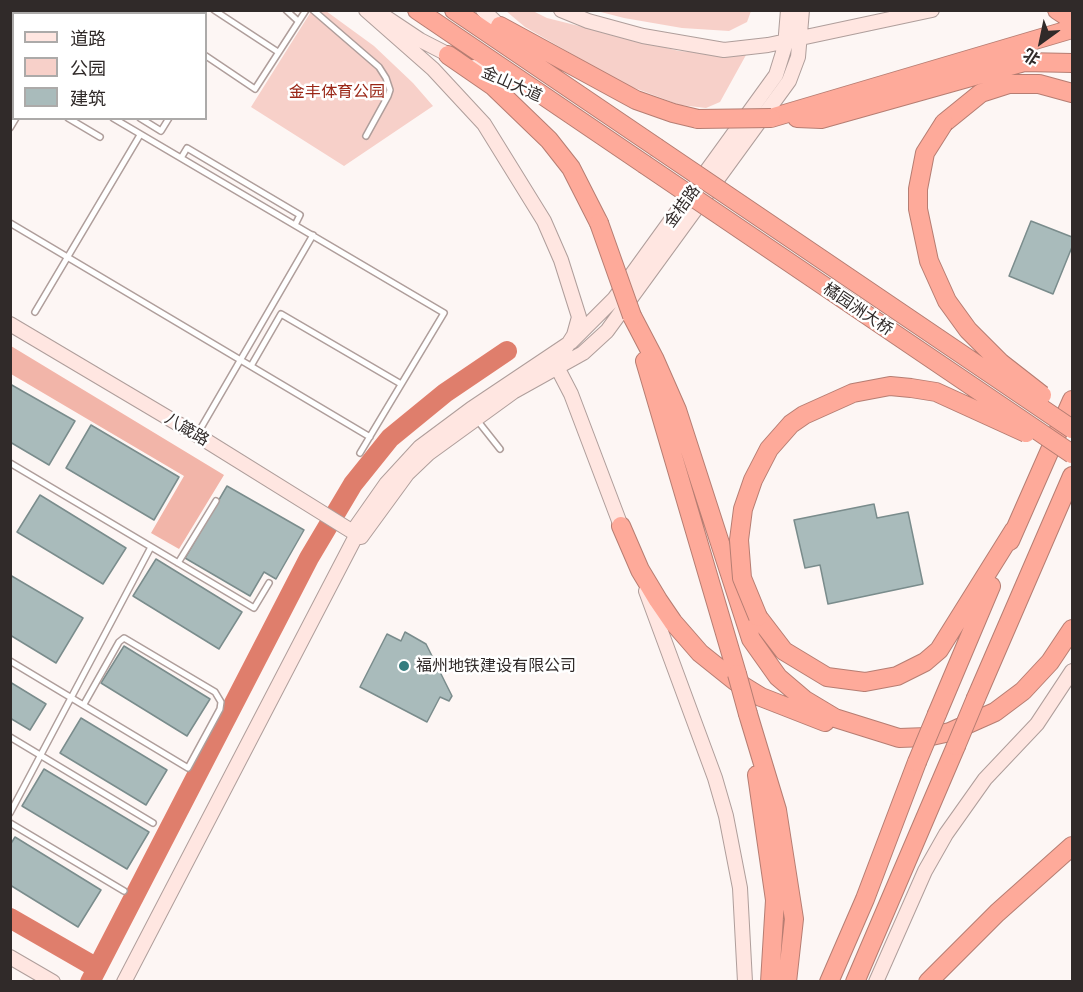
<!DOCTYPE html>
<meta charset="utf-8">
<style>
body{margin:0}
#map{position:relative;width:1083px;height:992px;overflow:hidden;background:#fdf6f4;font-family:Ubuntu,"Noto Sans SC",sans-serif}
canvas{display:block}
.frame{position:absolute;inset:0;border:12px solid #302a29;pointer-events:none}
.legend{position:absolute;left:12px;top:12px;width:195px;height:108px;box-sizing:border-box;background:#fff;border:2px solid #acaaa9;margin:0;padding:8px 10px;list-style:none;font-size:18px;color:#302a29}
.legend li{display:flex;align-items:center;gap:12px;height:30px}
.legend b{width:30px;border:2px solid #acaaa9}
.north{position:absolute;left:1011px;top:12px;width:60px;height:60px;-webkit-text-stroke:4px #fff;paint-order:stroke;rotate:213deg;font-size:16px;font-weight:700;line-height:24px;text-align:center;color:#302a29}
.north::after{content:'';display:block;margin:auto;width:21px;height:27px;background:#302a29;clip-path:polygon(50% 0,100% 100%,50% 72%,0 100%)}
</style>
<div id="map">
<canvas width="1083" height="992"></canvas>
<div class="frame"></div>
<ul class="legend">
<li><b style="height:8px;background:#ffe6e1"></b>道路</li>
<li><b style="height:16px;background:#f7d0c9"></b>公园</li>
<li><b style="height:16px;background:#a9bbbb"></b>建筑</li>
</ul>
<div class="north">北</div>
</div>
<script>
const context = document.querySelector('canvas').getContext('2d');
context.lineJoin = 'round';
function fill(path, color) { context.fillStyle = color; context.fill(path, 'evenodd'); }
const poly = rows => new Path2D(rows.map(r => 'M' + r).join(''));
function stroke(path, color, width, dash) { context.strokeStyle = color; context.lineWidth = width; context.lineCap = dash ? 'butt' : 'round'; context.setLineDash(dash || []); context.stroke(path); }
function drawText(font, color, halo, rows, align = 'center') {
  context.font = font + ' Ubuntu,"Noto Sans SC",sans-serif'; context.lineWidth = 5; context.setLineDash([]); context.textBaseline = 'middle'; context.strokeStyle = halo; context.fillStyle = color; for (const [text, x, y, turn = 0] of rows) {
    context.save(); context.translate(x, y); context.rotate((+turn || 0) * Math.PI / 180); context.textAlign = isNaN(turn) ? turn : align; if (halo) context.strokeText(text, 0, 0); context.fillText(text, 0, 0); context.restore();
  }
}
fill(poly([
 [312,10,326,11,374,46,413,83,433,106,344,166,251,107],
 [506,11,533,11,547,18,679,51,746,55,720,102,706,108,680,105,624,84,525,27],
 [597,11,751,11,747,22,729,31,682,28,624,18]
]), '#f7d0c9');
fill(poly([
 [11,346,224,475,179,549,151,533,184,476,11,374]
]), '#f2b5a9');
stroke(poly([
 [10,918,97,968],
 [90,982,309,558,353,484,390,438,445,393,507,351]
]), '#df7e6c', 20);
const building = poly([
 [1031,221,1072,237,1072,247,1053,294,1009,276,1031,221],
 [10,384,75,421,49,465,10,442,10,384],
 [91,425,179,477,154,520,66,468,91,425],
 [227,486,304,530,276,579,264,572,250,596,185,558,227,486],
 [40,495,126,548,103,584,17,532,40,495],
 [874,504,877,518,908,512,923,584,828,604,820,565,805,568,794,520,874,504],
 [156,559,242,612,219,649,133,596,156,559],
 [10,575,83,618,56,663,10,635,10,575],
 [405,632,426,644,452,696,449,701,440,697,427,722,360,687,387,634,401,641,405,632],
 [124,646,210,699,187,736,101,683,124,646],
 [10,682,46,704,30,730,10,718,10,682],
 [81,718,167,770,146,805,60,753,81,718],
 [44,769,149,832,127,869,22,806,44,769],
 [15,837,101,890,78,927,10,885,10,845,15,837]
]);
fill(building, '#a9bbbb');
stroke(building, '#7a8c8c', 1.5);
const lane = poly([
 [136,10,140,14],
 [214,10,278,52],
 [286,10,298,21],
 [313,10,379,67,386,78,390,90,388,96,366,136],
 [41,14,41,13],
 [10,21,14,23],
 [206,56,255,89,306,10],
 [10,59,14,61],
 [10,72,14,74],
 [10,85,14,86],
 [68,118,100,137],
 [113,118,444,313,360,453],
 [140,118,161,131,169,118],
 [10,128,16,118],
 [181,158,187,148,300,215,295,225],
 [10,223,370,437],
 [35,312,140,135],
 [251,366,281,314,401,384],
 [477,420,500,449],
 [198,433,313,235],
 [10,463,254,608,269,583],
 [178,563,216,501],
 [10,661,188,768,220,709,221,702,215,692,124,638,119,642,84,704],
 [10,737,153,823],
 [10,813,151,547],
 [10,823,124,891]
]);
const secondary = poly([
 [366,10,433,69,484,124,544,221,561,260,579,317,574,335,558,360,557,367,571,394,624,534],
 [483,10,507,33],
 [561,10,588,21,643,36,724,50,768,45,932,10],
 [378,12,420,40,457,59],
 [474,67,515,83],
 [10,324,197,435,361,537,407,474,429,453,513,392,583,353,607,331,789,81,798,57,802,10],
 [353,531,386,484,420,447,471,409,571,342,614,299,776,75,785,46,788,10],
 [646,591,715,778,726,816,740,888,745,982],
 [10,957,53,982],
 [124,982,357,534],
 [876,982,925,871,946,834,985,779,1037,724,1072,671]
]);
const highway = poly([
 [417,10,644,164],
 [454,10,656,147],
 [1057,10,1072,20],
 [500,26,636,100,673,113,698,119],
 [448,55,493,86,549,140,571,168,599,223],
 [771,118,1072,29],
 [797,118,821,119,1024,62,1072,63],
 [944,123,981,93,1009,84,1039,84,1072,93],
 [632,316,655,360,677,410,751,639,778,677,805,700,835,718,899,738,927,737,950,732,995,712,1023,691,1050,662,1072,629],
 [645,361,737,674],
 [621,526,640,570,658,600,673,622,700,653,735,681,761,697,825,722],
 [1010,541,1072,400],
 [758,617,784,651,827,677,865,682,897,676,925,662,939,650,1014,530],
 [976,698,1072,476],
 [748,714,777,810,794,919,787,982],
 [937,714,991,586],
 [757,775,775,900,770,982],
 [829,982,865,899,917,762],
 [855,982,956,746],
 [928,982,997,913,1072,846]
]);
stroke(lane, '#af9e9b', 8);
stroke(secondary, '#af9e9b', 16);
stroke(highway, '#b67d72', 20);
stroke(lane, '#fff', 5);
stroke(secondary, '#ffe6e1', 14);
stroke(highway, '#feaa9a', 18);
const highwayBridge = poly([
 [698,119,771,118],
 [944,123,925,153,918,189,918,209,929,261,947,301,968,330,1001,363,1042,395],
 [656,147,1072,429],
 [644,164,1072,454],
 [599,223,632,316],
 [758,617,742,578,739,540,743,509,753,480,769,449,791,424,804,415,853,393,890,386,911,388,936,392,1026,433],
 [737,674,748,714],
 [956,746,976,698],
 [917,762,937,714]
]);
stroke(highwayBridge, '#b67d72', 20, []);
stroke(highwayBridge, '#feaa9a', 18);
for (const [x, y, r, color] of [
 [404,666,6,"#347d7f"]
]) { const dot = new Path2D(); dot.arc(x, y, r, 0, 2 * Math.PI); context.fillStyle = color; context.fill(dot); stroke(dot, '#fff', 2); }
drawText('16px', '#302a29', '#fff', [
 ["金山大道",512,84,24],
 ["金桔路",682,206,-54],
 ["橘园洲大桥",858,309,34],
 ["八箴路",187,429,31]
]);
drawText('16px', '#9a2717', '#fff', [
 ["金丰体育公园",337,92]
]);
drawText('16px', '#302a29', '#fff', [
 ["福州地铁建设有限公司",416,666]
], 'left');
</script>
